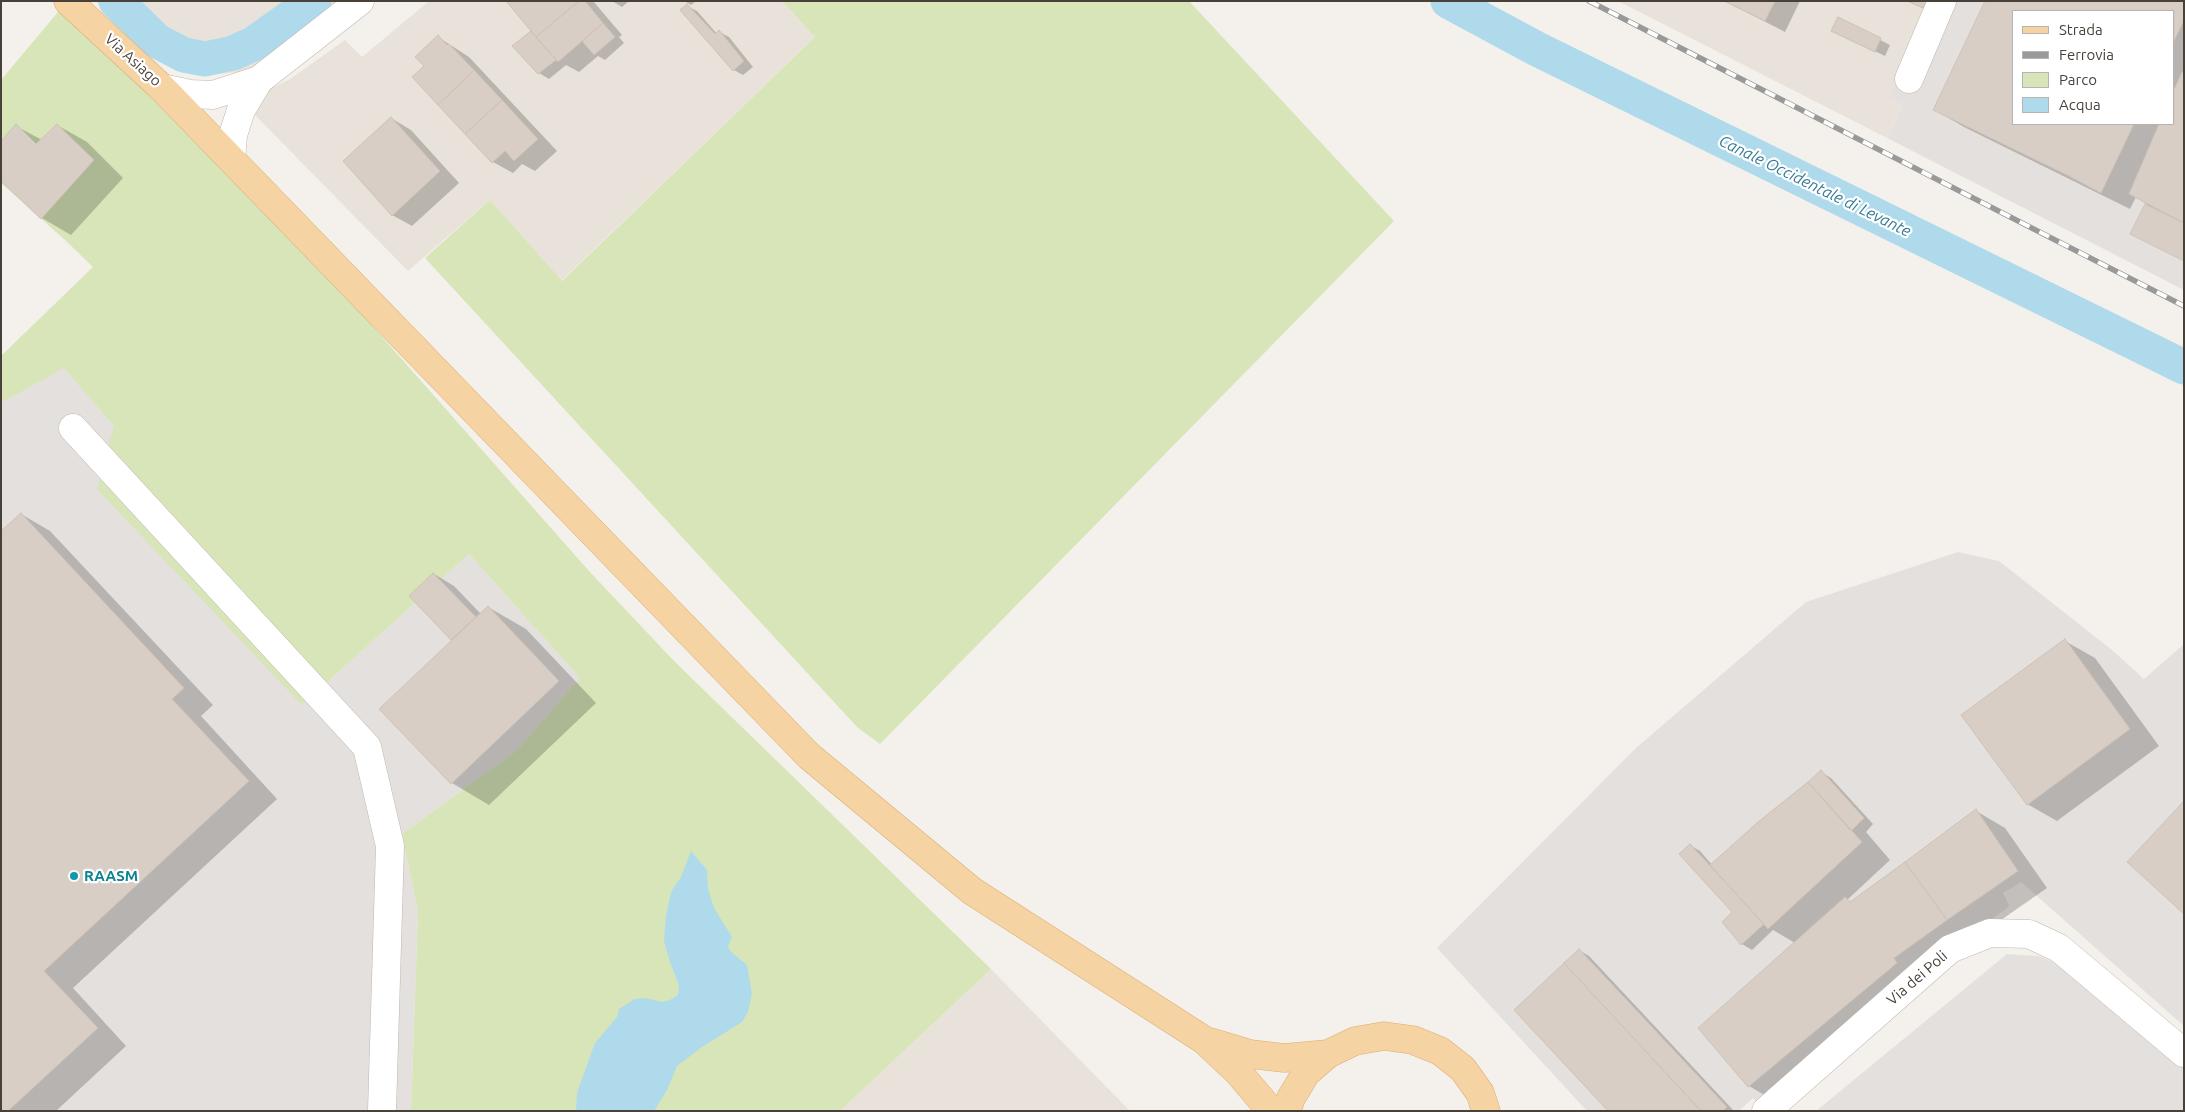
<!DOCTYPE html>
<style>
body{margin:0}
#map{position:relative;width:2185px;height:1112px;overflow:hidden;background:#f4f1ec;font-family:Ubuntu,sans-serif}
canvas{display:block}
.frame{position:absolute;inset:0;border:2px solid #48413a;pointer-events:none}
.legend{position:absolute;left:2012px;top:10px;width:162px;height:115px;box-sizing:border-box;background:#fff;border:1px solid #b6b3b0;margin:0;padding:6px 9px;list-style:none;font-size:15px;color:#48413a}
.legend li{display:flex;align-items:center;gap:10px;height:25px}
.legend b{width:25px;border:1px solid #b6b3b0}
</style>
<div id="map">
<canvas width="2185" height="1112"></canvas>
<div class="frame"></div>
<ul class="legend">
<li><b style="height:6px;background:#f6d3a3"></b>Strada</li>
<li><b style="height:6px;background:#999"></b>Ferrovia</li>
<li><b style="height:14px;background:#d7e5b8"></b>Parco</li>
<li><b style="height:14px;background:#aedaeb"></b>Acqua</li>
</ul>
</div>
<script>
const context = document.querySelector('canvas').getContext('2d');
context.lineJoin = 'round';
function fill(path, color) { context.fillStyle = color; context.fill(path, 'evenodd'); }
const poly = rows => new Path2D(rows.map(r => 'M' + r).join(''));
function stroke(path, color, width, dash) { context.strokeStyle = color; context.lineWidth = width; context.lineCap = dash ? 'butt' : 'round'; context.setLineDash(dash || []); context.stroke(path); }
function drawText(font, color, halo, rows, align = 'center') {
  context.font = font + ' Ubuntu,sans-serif'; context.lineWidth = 4.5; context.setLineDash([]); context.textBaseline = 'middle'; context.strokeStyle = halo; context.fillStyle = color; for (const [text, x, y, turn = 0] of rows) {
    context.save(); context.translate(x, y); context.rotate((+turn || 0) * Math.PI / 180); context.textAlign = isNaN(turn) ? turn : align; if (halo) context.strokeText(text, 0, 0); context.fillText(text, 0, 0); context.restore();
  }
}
fill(poly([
 [95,1,353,1,248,71,210,75,181,68,117,21],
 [429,1,782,1,815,37,561,281,490,200,408,271,252,112,266,91,290,79,345,40,362,57],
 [1618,1,1936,1,1891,97,1903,105,1887,138],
 [991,969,1130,1111,840,1111]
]), '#e8e2da');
fill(poly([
 [1936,1,2184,1,2184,290,1887,138,1903,105,1890,97],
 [2014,11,2174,11,2174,124,2014,124],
 [64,367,114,426,302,705,469,554,580,678,516,751,402,834,418,911,411,1111,1,1111,1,403],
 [1958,552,1999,561,2112,650,2144,679,2184,644,2184,1026,2021,882,2003,893,2009,905,2006,909,1937,957,1761,1106,1753,1098,1739,1111,1587,1111,1437,948,1636,748,1806,602],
 [2007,954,2039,956,2072,970,2184,1063,2184,1111,1816,1111]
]), '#e4e0dd');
fill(poly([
 [782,1,1189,1,1394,221,880,744,857,727,425,258,490,200,562,281,815,37],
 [63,6,138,71,353,304,589,571,674,661,991,969,840,1111,411,1111,418,911,402,834,516,751,580,678,469,554,302,705,97,489,114,426,64,368,1,403,1,356,93,267,65,240,1,183,1,80]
]), '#d7e5b8');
fill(poly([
 [691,851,707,870,708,889,714,908,732,937,728,946,730,951,747,965,752,994,748,1012,742,1022,702,1047,677,1066,667,1090,654,1111,576,1111,577,1093,595,1043,617,1017,619,1009,635,999,646,998,662,1002,670,1000,678,995,679,985,671,965,664,941,666,916,671,892,681,877]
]), '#aedaeb');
fill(poly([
 [507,1,593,1,622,35,619,37,624,43,605,60,598,56,579,72,566,65,549,79,539,73,514,46,537,36],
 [612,1,629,1,622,7],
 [684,1,696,1,691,5],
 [1725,1,1800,1,1785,32],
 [1908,1,1939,1,1933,13],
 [1987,1,2184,1,2184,260,2132,234,2147,203,2136,197,2130,209,1964,127,1935,110],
 [2014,11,2174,11,2174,124,2014,124],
 [687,6,697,11,717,34,719,32,729,37,753,67,743,75,734,70],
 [1839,19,1890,45,1885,56,1843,36],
 [438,37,469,57,557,151,535,171,522,164,513,173,493,162,426,66],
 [391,118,411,130,459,183,412,226,392,215],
 [57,125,87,142,123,178,71,235,42,218,1,180,16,126,42,140],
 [21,514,50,531,213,705,201,716,277,799,73,988,126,1046,56,1111,1,1111],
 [434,574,454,586,481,614,488,607,526,629,596,703,489,805,452,783,453,640,410,596],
 [2065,641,2095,658,2159,746,2057,821,2027,804],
 [1821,772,1831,778,1873,824,1866,832,1890,860,1847,900,1851,902,1976,811,2005,828,2047,888,1922,975,1778,1103,1749,1086,1795,943,1773,930,1752,950,1742,944,1724,923,1734,912,1690,845,1700,851,1712,865],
 [1579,950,1589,956,1734,1111,1610,1111]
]), '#0003');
stroke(poly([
 [116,1,157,41,184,55,205,59,233,53,253,44,314,1],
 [1448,1,1537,49,2184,367]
]), '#aedaeb', 35);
const building = poly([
 [506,1,579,1,536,37,506,1],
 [579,1,585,1,603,23,558,62,536,37,579,1],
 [1724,1,1775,1,1765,21,1724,1],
 [1907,1,1926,1,1923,8,1907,1],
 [1985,1,2184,1,2184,20,2174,41,2174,11,2014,11,2014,124,2134,124,2101,193,2069,176,1933,110,1985,1],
 [687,4,715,34,719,30,744,61,733,71,680,10,687,4],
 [1838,17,1881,38,1875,52,1831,31,1838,17],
 [603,23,615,37,594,55,582,41,603,23],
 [531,31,556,60,538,74,512,46,531,31],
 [438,35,447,45,449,44,474,70,438,105,412,77,424,66,415,57,438,35],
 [474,70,502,100,465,134,438,105,474,70],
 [2182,72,2184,73,2184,223,2129,194,2159,124,2174,124,2174,90,2182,72],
 [502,100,538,139,514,161,505,151,492,163,465,134,502,100],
 [391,117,440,171,392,216,343,161,391,117],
 [16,124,36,144,57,124,94,160,41,219,1,181,1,141,16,124],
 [2145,204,2184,223,2184,261,2130,234,2145,204],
 [21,513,184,688,172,699,249,781,44,971,98,1028,8,1111,1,1111,1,531,21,513],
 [433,573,476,617,451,640,409,596,433,573],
 [488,606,559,681,451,784,379,709,488,606],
 [2065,639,2130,729,2027,805,1961,715,2065,639],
 [1821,770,1864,818,1851,831,1808,782,1821,770],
 [1808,782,1862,842,1768,929,1710,865,1758,822,1808,782],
 [2184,801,2184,914,2127,862,2184,801],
 [1976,809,2018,871,1947,920,1905,862,1976,809],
 [1690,844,1764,924,1741,945,1722,922,1732,912,1679,854,1690,844],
 [1905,862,1947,920,1894,958,1897,963,1748,1087,1698,1028,1845,897,1850,902,1905,862],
 [1579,949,1727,1107,1723,1111,1701,1111,1564,963,1579,949],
 [1564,963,1701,1111,1608,1111,1514,1010,1564,963]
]);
fill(building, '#d8cec5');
stroke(building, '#cfc2b6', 1);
const minor = poly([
 [1909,79,1942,1],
 [162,88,190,94,213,95,259,80,360,1],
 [231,159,233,135,241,110,259,80],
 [73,428,367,747,390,846,382,1111],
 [1766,1111,1950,949,1990,933,2029,934,2059,948,2184,1053]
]);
const major = poly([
 [68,1,162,88,809,756,972,891,1204,1040,1238,1072,1271,1111],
 [1210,1042,1250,1054,1284,1058,1328,1054],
 [1287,1111,1291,1098,1306,1073,1328,1054,1355,1041,1384,1036,1413,1040,1440,1051,1463,1069,1480,1093,1486,1111]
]);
stroke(minor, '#bfb7af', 29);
stroke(major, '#daae74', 29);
stroke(minor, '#fff', 28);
stroke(major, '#f6d3a3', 28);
const rail = poly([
 [1589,1,2184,306]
]);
stroke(rail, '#999', 5.5);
stroke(rail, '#fff', 4, [11]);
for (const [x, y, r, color] of [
 [74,876,5,"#0f9aa8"]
]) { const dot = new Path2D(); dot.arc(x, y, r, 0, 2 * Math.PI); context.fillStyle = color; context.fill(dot); stroke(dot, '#fff', 2); }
drawText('15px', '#48413a', '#fff', [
 ["Via Asiago",133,60,42],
 ["Via dei Poli",1917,978,-41]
]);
drawText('bold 15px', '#0d838f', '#fff', [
 ["RAASM",84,876]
], 'left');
drawText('italic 16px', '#357a95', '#fff', [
 ["Canale Occidentale di Levante",1815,186,26]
]);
</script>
